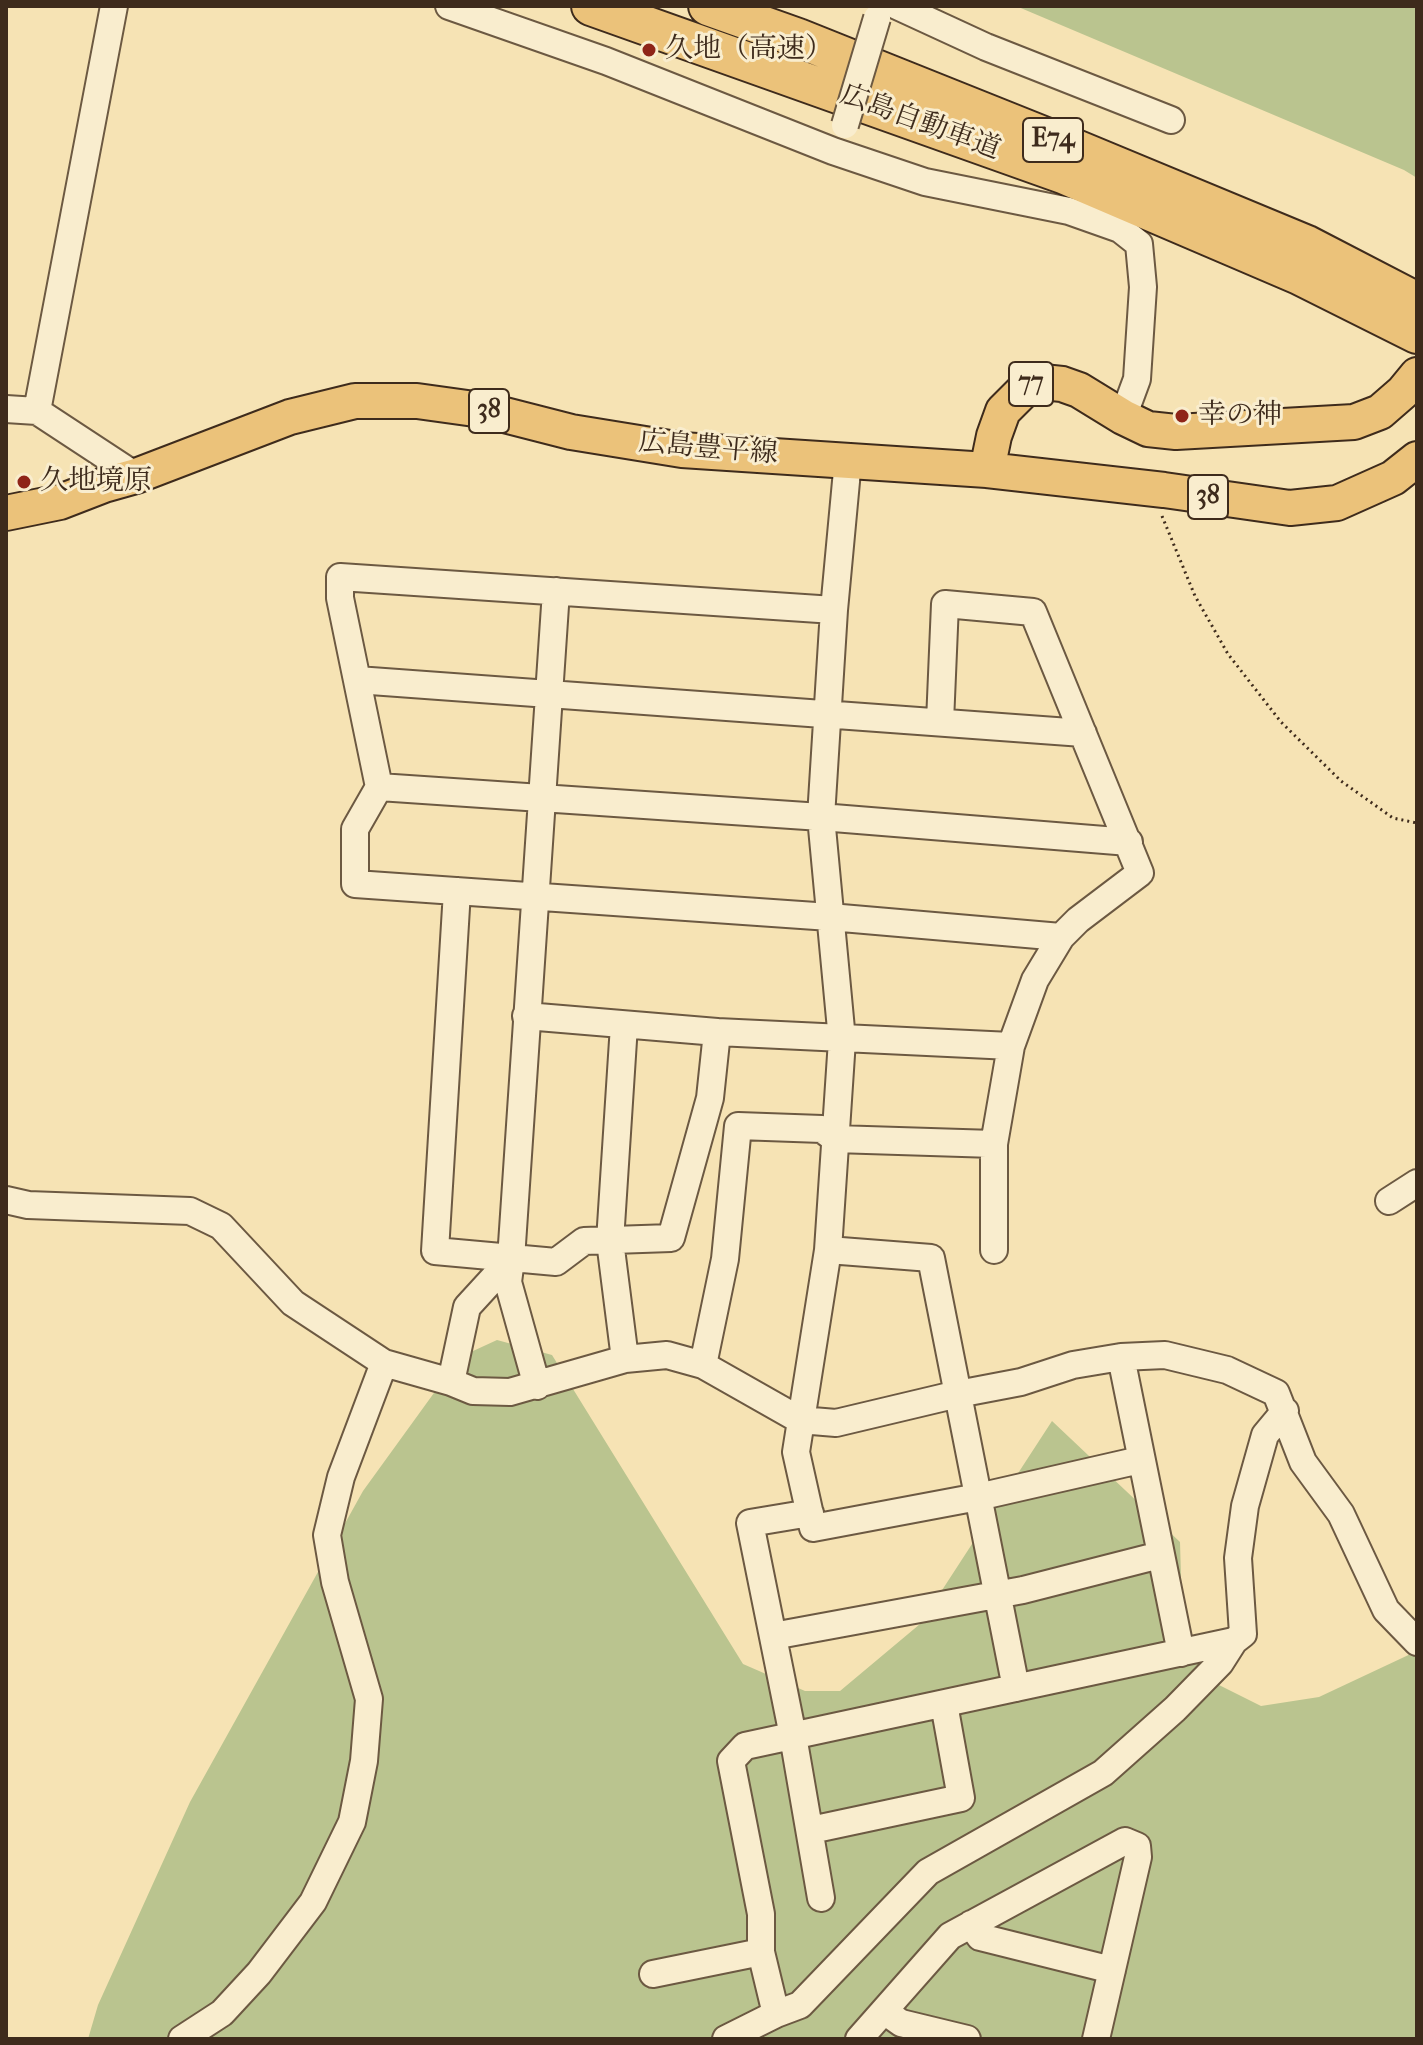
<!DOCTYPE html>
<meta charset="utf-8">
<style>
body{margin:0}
#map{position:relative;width:1423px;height:2045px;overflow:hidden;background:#f6e3b4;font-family:"IM FELL French Canon",serif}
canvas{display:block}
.frame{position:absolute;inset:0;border:8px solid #3e2b1c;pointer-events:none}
</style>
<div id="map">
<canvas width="1423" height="2045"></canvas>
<div class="frame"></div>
</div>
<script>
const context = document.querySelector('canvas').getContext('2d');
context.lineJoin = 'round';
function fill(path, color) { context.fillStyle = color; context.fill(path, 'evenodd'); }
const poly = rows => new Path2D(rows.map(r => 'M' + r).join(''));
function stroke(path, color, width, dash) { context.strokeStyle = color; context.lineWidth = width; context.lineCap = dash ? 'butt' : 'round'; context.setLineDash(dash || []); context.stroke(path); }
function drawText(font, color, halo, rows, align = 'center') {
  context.font = font + ' "IM FELL French Canon","Noto Serif JP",serif'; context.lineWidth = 6; context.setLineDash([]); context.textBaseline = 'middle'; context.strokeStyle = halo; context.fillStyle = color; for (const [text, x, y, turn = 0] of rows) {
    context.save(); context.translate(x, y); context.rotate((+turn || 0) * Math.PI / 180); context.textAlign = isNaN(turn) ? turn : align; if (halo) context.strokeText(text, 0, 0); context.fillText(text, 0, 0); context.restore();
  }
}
fill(poly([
 [1016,6,1417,6,1417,178,1404,170],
 [497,1340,552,1355,743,1664,805,1691,840,1691,920,1624,1052,1421,1180,1542,1182,1613,1205,1678,1261,1706,1319,1697,1417,1651,1417,2039,88,2039,98,2005,190,1802,363,1491,460,1357]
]), '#bac48f');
const minor = poly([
 [449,6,606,61,833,151,925,182,1069,211,1120,229,1139,244,1143,287,1137,379,1123,417],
 [897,6,986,47,1171,120],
 [6,409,37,411,136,476],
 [37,411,114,6],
 [848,460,834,610,821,817,842,1040,828,1250,796,1452,813,1528,978,1497,1140,1460],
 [834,610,340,577,340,598,379,787,355,829,355,884,830,917,1061,937],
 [357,680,1083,733],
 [940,722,945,604,1033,612,1140,873,1078,920,1061,937,1035,980,1011,1046,994,1144,994,1250],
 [379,787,821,817,1129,842],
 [457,891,435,1251,556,1262,584,1241,671,1238,710,1098,717,1032],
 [526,1016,717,1032,1011,1046],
 [624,1025,610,1241,625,1359],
 [6,1200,28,1205,190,1211,221,1226,293,1303,384,1363,451,1382,473,1391,510,1392,625,1359,667,1355,703,1365,800,1420,836,1423,958,1394,1021,1382,1073,1365,1121,1357,1165,1355,1227,1370,1276,1393,1303,1462,1341,1514,1386,1610,1417,1642],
 [1389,1201,1417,1183],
 [828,1250,931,1258,1016,1688],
 [511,1259,508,1282,537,1386],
 [1121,1357,1181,1653],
 [703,1365,725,1259,738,1126,822,1129,835,1139,994,1144],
 [451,1382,467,1307,511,1259,556,591],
 [810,1513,750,1523,793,1736,821,1898],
 [773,1636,1023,1590,1160,1555],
 [811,1830,961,1798,944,1704],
 [971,1924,980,1937,1112,1970],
 [653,1974,761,1952],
 [884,2011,901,2023,967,2039],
 [776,2014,761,1952,761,1914,731,1761,745,1746,1234,1641,1243,1634,1238,1558,1245,1506,1265,1435,1285,1411],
 [182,2039,222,2013,259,1973,313,1902,352,1822,364,1761,369,1699,335,1582,327,1535,341,1477,384,1363],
 [726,2039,776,2014,800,2005,928,1872,1103,1773,1175,1709,1220,1663,1234,1641],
 [859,2039,950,1936,1125,1841,1137,1846,1138,1857,1096,2039]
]);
const major = poly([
 [987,470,994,436,1003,411,1029,385,1043,382,1062,384,1079,390,1123,417,1148,429,1176,432,1354,422,1380,412,1403,392,1417,375],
 [6,513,60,502,104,485,136,476,290,417,355,401,417,401,489,411,571,432,682,450,987,470,1164,490,1290,508,1337,503,1393,478,1417,459]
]);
const highway = poly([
 [591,6,1063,174,1299,275,1417,334],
 [708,6,798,38,1073,148,1307,245,1417,302]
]);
stroke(minor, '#6c5942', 30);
stroke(major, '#3e2b1c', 38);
stroke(highway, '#3e2b1c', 42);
stroke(poly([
 [1162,516,1195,596,1228,654,1281,722,1341,781,1393,818,1417,823]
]), '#3e2b1c', 3, [2, 4]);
stroke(minor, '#f9edce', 26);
stroke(major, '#ebc27a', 34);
stroke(highway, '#ebc27a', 38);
const minorBridge = poly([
 [845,125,877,18]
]);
stroke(minorBridge, '#6c5942', 30, []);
stroke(minorBridge, '#f9edce', 26);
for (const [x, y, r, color] of [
 [649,50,8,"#8f2418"],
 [1182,416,8,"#8f2418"],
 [24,482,8,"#8f2418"]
]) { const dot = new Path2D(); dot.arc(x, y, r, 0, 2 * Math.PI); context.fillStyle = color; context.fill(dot); stroke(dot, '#f9edce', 3); }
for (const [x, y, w] of [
 [1053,140,60],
 [1031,384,44],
 [489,411,40],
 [1208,497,40]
]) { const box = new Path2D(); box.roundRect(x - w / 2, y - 22, w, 44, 6); context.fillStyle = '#f9edce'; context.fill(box); stroke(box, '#3e2b1c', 2); }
drawText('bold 26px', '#3e2b1c', null, [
 ["E74",1053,140],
 ["77",1031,384],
 ["38",489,411],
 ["38",1208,497]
]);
drawText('28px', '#3e2b1c', '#f9edce', [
 ["久地（高速）",665,50],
 ["幸の神",1198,416],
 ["久地境原",40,482]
], 'left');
drawText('28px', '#3e2b1c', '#f9edce', [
 ["広島自動車道",920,123,20],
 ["広島豊平線",708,449,5]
]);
</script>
